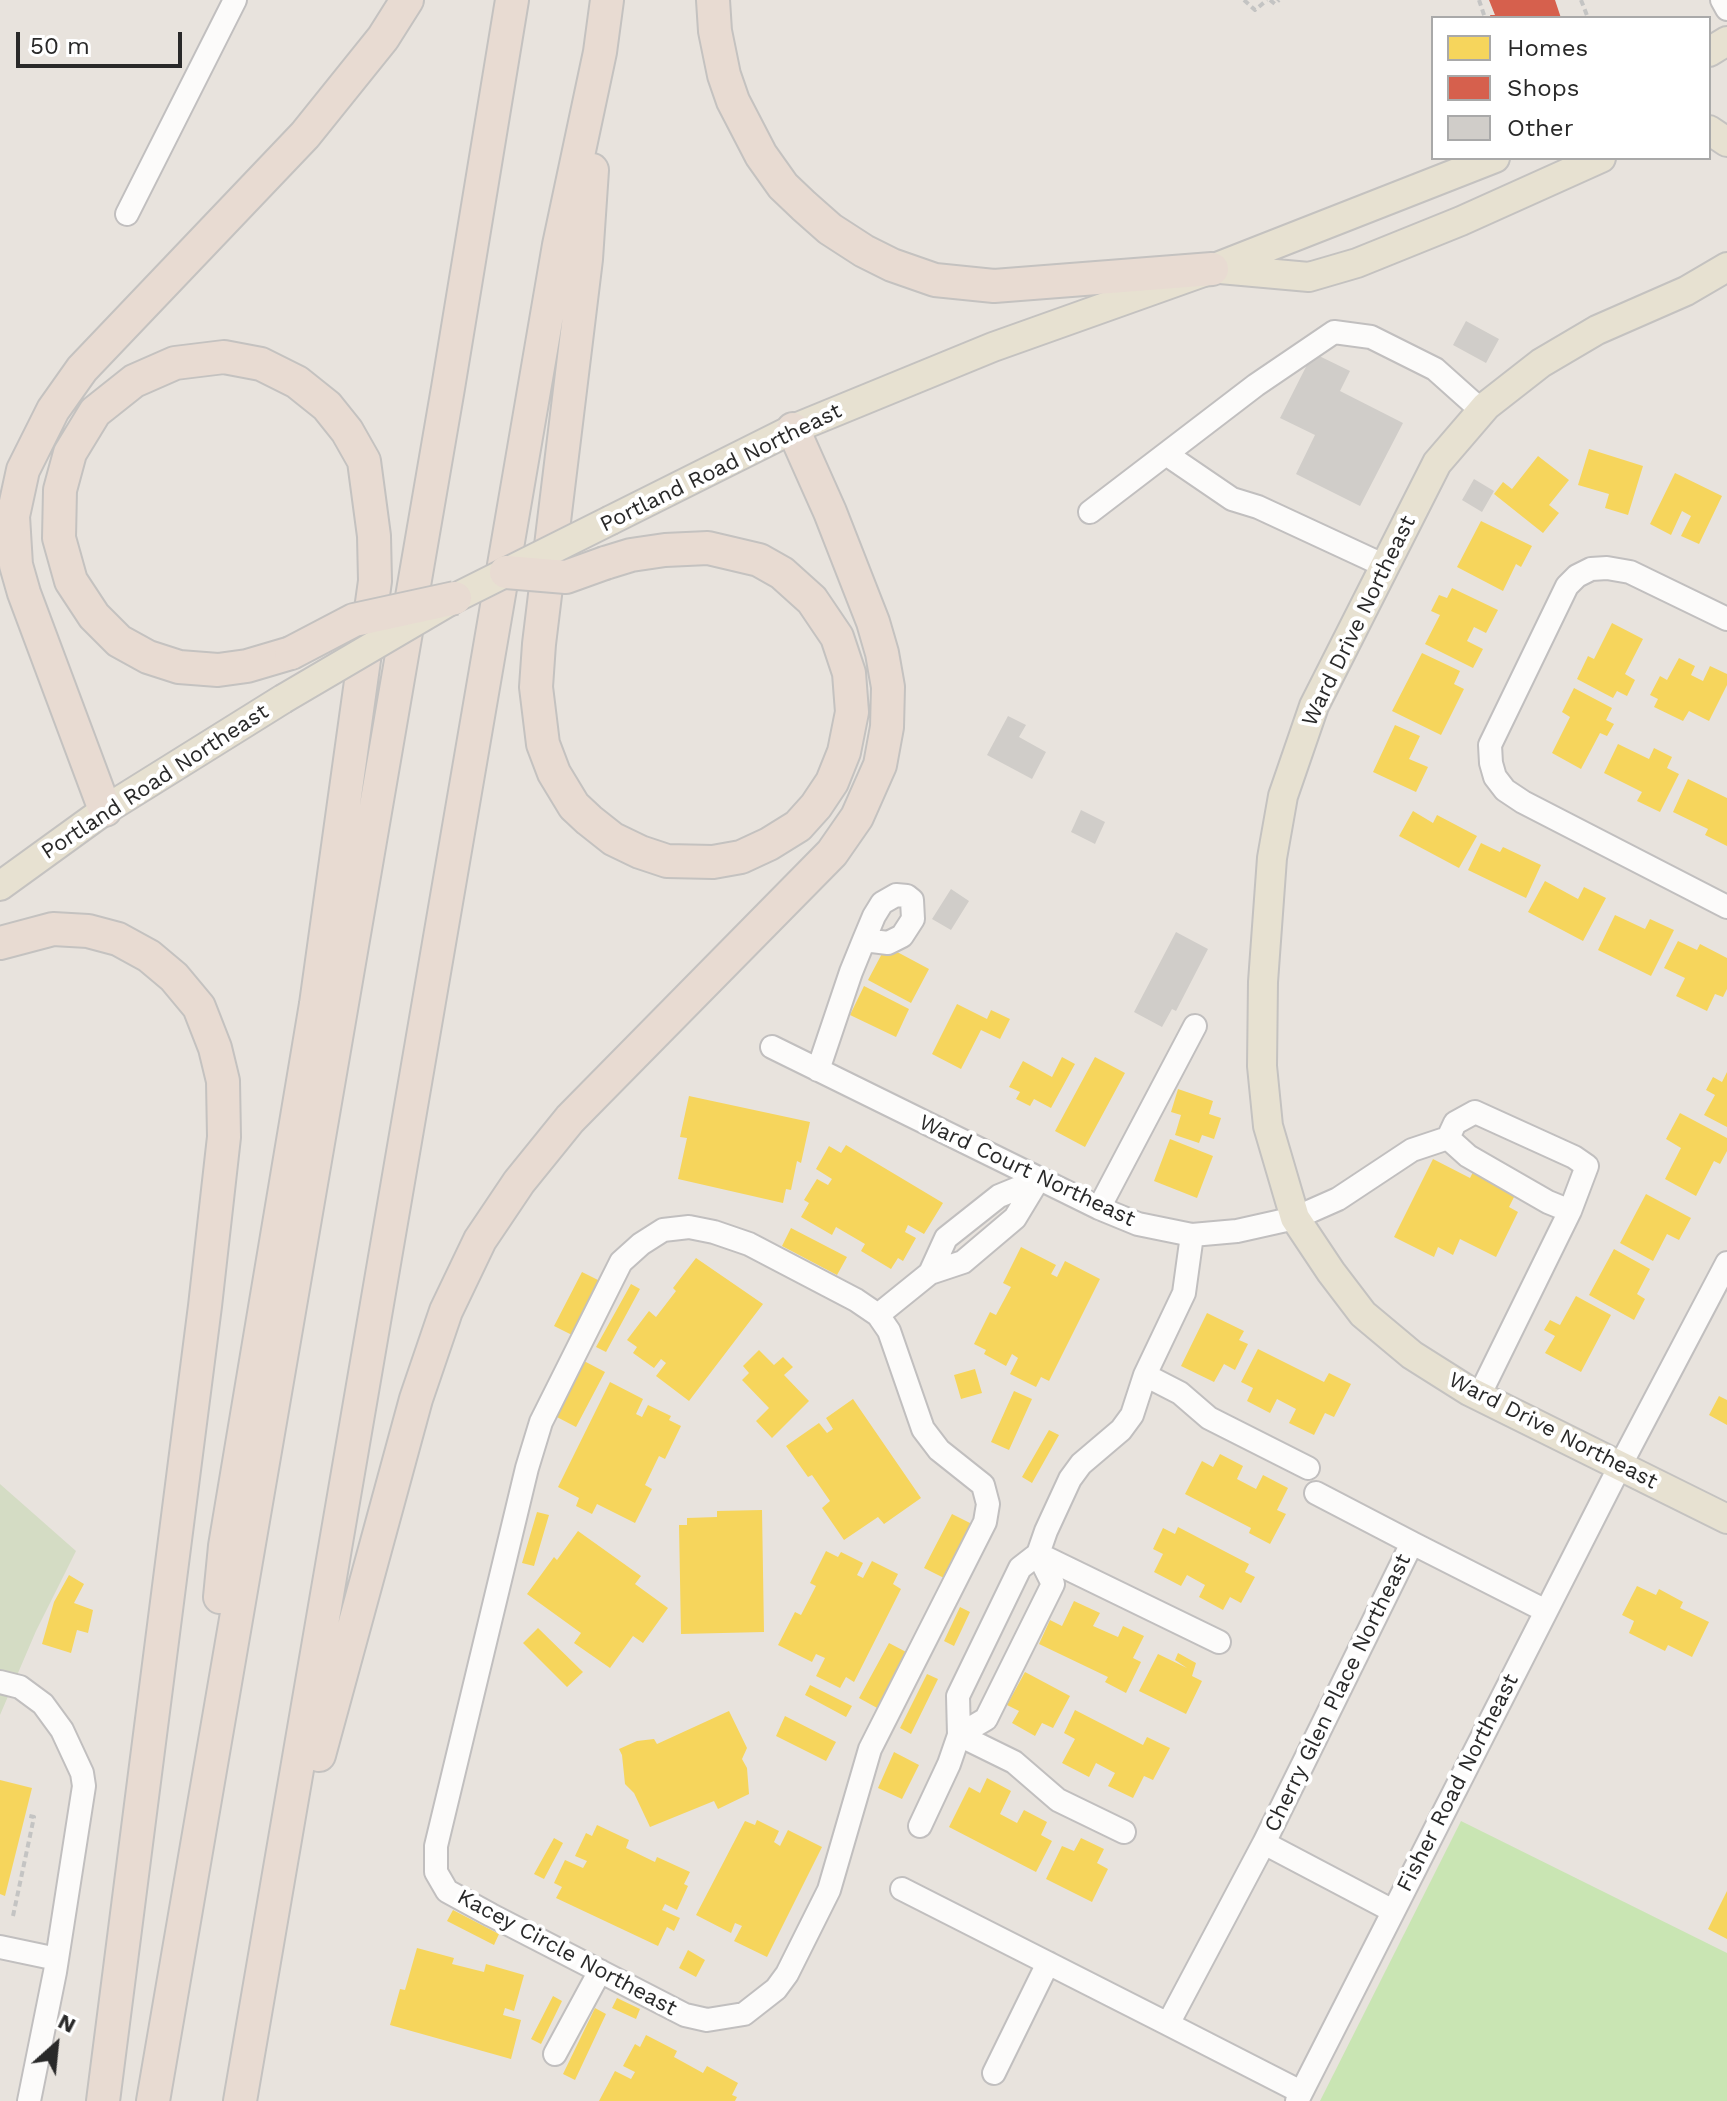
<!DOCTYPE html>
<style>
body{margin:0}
#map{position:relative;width:1727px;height:2101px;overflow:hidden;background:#e8e3dd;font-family:"Work Sans",sans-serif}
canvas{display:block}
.legend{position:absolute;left:1431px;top:16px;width:280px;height:144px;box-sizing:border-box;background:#fff;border:2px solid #a9a9a9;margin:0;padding:10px 14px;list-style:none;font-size:24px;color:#292929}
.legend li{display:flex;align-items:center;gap:16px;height:40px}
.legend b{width:40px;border:2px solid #a9a9a9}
.north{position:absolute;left:16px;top:2005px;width:80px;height:80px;-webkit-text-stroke:6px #fff;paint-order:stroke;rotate:27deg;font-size:22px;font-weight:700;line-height:32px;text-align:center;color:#292929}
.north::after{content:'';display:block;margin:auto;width:28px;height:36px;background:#292929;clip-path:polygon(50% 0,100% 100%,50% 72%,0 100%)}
.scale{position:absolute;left:16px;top:32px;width:166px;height:36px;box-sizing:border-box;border:4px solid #292929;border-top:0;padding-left:10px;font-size:24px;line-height:28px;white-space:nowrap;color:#292929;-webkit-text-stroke:6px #fff;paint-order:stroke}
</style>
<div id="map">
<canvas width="1727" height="2101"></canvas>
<ul class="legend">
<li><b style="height:22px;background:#f6d55c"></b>Homes</li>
<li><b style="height:22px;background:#d6604d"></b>Shops</li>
<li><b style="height:22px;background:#d0cdc9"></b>Other</li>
</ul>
<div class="north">N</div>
<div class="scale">50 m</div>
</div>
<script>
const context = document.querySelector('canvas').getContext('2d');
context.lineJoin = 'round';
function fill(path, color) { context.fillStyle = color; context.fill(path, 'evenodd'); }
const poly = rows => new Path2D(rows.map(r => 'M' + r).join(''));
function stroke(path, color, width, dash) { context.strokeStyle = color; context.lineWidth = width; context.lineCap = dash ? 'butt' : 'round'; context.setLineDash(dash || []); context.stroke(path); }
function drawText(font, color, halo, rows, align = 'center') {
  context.font = font + ' "Work Sans",sans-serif'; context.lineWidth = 8; context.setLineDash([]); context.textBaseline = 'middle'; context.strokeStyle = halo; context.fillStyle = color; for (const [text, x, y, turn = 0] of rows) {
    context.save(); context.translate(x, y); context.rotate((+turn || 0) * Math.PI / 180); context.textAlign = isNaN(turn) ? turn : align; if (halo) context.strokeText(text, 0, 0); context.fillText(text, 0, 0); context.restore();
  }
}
fill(poly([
 [1461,1821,1727,1953,1727,2101,1320,2101]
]), '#c9e5b3');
fill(poly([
 [0,1484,76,1551,36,1631,0,1715]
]), '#d4dcc4');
fill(poly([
 [1589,449,1643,466,1628,515,1605,508,1609,494,1578,485],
 [1538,456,1569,480,1549,505,1559,513,1543,533,1494,494,1503,482,1512,489],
 [1675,473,1722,496,1699,544,1681,536,1691,516,1682,511,1671,535,1650,524],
 [1481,521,1532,546,1521,567,1516,564,1503,591,1457,567],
 [1452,588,1498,610,1486,633,1474,627,1467,641,1483,649,1473,668,1425,644,1440,615,1431,611,1439,595,1447,598],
 [1612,623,1643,639,1625,674,1635,680,1627,696,1617,691,1613,698,1577,679,1588,656,1594,659],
 [1422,653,1460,671,1454,684,1464,689,1441,735,1392,711],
 [1679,658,1695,666,1691,675,1703,681,1710,666,1727,674,1727,685,1709,721,1689,711,1683,721,1654,707,1658,699,1650,695,1660,676,1667,680],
 [1574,688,1612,708,1606,720,1614,724,1607,736,1600,733,1581,769,1552,753,1570,717,1562,712],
 [1395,725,1420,736,1409,759,1428,767,1416,792,1373,772],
 [1618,744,1649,759,1654,748,1672,757,1667,768,1679,774,1660,812,1637,801,1642,792,1604,773],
 [1688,779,1727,798,1727,846,1705,835,1708,829,1673,812],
 [1413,811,1433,823,1437,815,1477,836,1459,868,1399,836],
 [1481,843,1500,852,1503,847,1541,865,1526,898,1468,870],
 [1545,881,1578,899,1584,887,1606,898,1583,941,1528,912],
 [1615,915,1645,929,1650,919,1674,930,1651,976,1598,950],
 [1678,941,1697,950,1700,944,1727,958,1727,989,1723,997,1715,994,1707,1011,1676,996,1685,978,1664,968],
 [886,946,929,969,911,1003,868,980],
 [864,986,909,1009,896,1037,850,1015],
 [957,1004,987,1019,991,1010,1010,1019,1000,1039,981,1030,961,1069,932,1054],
 [1062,1057,1075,1064,1051,1108,1034,1099,1030,1106,1016,1099,1020,1092,1009,1087,1023,1061,1052,1077],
 [1095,1057,1125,1073,1085,1147,1055,1131],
 [1727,1072,1727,1127,1704,1115,1715,1095,1706,1090,1713,1077,1722,1082],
 [1178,1089,1213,1101,1209,1114,1221,1118,1214,1139,1202,1135,1199,1143,1175,1135,1181,1115,1171,1112],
 [689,1096,810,1122,801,1163,797,1161,791,1190,786,1189,783,1203,678,1179,687,1138,680,1137],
 [1680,1113,1727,1138,1727,1151,1720,1164,1714,1161,1696,1196,1665,1179,1681,1148,1666,1139],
 [1170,1139,1213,1156,1197,1198,1154,1181],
 [846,1145,943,1203,924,1234,908,1225,905,1232,916,1238,903,1261,898,1258,891,1269,861,1251,865,1244,836,1227,832,1235,801,1217,809,1203,804,1200,817,1179,828,1185,832,1179,816,1169,829,1146,841,1153],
 [1433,1159,1470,1178,1473,1172,1516,1193,1509,1207,1518,1212,1496,1257,1460,1239,1453,1255,1438,1247,1434,1257,1394,1237],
 [1646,1194,1691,1218,1679,1240,1667,1234,1653,1261,1620,1243],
 [791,1228,847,1257,837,1275,782,1246],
 [1021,1247,1056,1265,1051,1274,1057,1277,1065,1261,1100,1279,1049,1381,1041,1377,1036,1387,1010,1374,1018,1358,1012,1354,1006,1366,984,1354,986,1350,974,1344,990,1312,996,1315,1011,1287,1003,1283],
 [1614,1249,1650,1269,1637,1294,1645,1299,1634,1320,1589,1295],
 [696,1258,763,1304,689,1401,656,1376,666,1363,661,1359,654,1368,633,1353,637,1347,627,1340,649,1311,656,1317,676,1291,673,1288],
 [582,1272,600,1281,572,1335,554,1326],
 [631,1284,640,1289,606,1352,596,1347],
 [1576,1296,1611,1315,1581,1372,1545,1353,1555,1336,1544,1330,1550,1320,1560,1325],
 [1207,1313,1244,1331,1239,1340,1248,1344,1235,1370,1224,1364,1214,1382,1181,1366],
 [1258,1349,1324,1382,1329,1373,1351,1384,1334,1417,1325,1413,1314,1435,1289,1423,1296,1409,1277,1399,1270,1413,1247,1401,1253,1388,1241,1382],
 [759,1350,774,1365,783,1357,793,1367,784,1375,809,1401,772,1438,756,1421,769,1408,742,1380,749,1373,743,1366],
 [584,1361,605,1372,576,1427,555,1416],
 [975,1369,982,1393,961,1399,954,1375],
 [610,1382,643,1399,636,1414,642,1417,648,1405,671,1416,669,1420,681,1426,665,1459,659,1456,645,1485,652,1489,635,1523,597,1504,592,1514,576,1506,579,1498,558,1487],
 [1014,1391,1032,1399,1009,1450,991,1442],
 [1719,1396,1727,1400,1727,1425,1709,1415],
 [853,1399,921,1498,884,1524,878,1517,844,1540,822,1508,830,1501,812,1475,808,1477,786,1446,819,1423,827,1433,833,1429,826,1418],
 [1049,1430,1059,1435,1032,1483,1022,1477],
 [1220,1454,1243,1466,1237,1479,1256,1489,1263,1475,1288,1488,1277,1510,1286,1514,1270,1544,1249,1533,1251,1528,1185,1494,1202,1461,1213,1467],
 [762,1510,764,1632,681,1634,679,1525,687,1525,687,1518,717,1517,717,1511],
 [537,1512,549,1515,534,1566,522,1563],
 [952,1514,972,1524,944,1578,924,1568],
 [1178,1527,1249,1564,1245,1572,1255,1577,1241,1603,1230,1597,1223,1610,1199,1597,1205,1585,1187,1575,1181,1586,1154,1572,1163,1554,1153,1549,1163,1528,1175,1534],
 [578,1531,641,1576,635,1584,668,1608,643,1643,633,1636,610,1668,574,1643,581,1633,527,1594,554,1557,557,1560],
 [826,1551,838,1557,841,1552,863,1563,857,1575,863,1578,872,1561,898,1574,893,1584,901,1589,854,1682,846,1677,840,1688,816,1676,825,1658,816,1654,812,1662,778,1645,795,1612,801,1615,816,1586,810,1583],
 [69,1575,84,1584,74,1603,93,1610,88,1633,77,1630,71,1653,42,1644,54,1602],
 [1637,1586,1656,1595,1659,1589,1683,1602,1680,1608,1709,1622,1692,1657,1668,1645,1665,1651,1629,1633,1634,1621,1622,1615],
 [1074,1601,1100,1613,1093,1626,1118,1637,1123,1626,1144,1636,1133,1658,1141,1662,1126,1693,1105,1682,1108,1677,1039,1644,1050,1620,1062,1626],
 [960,1607,970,1612,954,1646,944,1641],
 [538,1628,583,1672,567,1687,523,1643],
 [889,1643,908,1653,879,1709,859,1698],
 [1178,1653,1196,1663,1192,1676,1202,1681,1186,1714,1139,1691,1158,1654,1187,1668,1175,1660],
 [1025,1672,1070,1696,1053,1728,1042,1723,1035,1736,1012,1723,1019,1711,1007,1705],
 [927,1674,938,1679,911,1734,900,1728],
 [810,1685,852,1706,846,1717,805,1695],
 [1075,1710,1143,1745,1147,1737,1170,1748,1153,1780,1144,1776,1133,1798,1108,1786,1115,1773,1096,1763,1089,1777,1062,1763,1075,1739,1064,1733],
 [729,1711,747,1748,742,1759,747,1768,749,1794,718,1809,714,1801,650,1827,634,1793,625,1784,622,1755,619,1749,637,1741,654,1739,657,1744],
 [785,1716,836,1742,826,1761,776,1736],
 [894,1752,919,1765,902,1799,878,1788],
 [987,1778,1011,1791,1000,1814,1017,1823,1024,1810,1047,1822,1041,1835,1052,1841,1036,1872,949,1827,969,1787,980,1793],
 [0,1780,32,1788,5,1896,0,1894],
 [757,1820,779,1831,774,1842,780,1846,788,1830,822,1847,767,1957,734,1941,742,1926,735,1923,731,1933,696,1915,745,1821,755,1825],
 [597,1825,629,1840,626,1848,655,1862,657,1857,690,1872,684,1884,688,1886,677,1910,665,1904,662,1910,680,1918,674,1931,667,1927,658,1946,556,1898,562,1887,554,1883,565,1860,583,1868,587,1861,575,1856,586,1833,592,1836],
 [554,1838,563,1843,544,1879,534,1874],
 [1081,1838,1104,1849,1097,1863,1108,1869,1092,1902,1046,1879,1062,1846,1074,1851],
 [1727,1891,1727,1939,1708,1929],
 [453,1910,499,1934,494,1945,447,1921],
 [417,1948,454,1958,452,1964,484,1972,486,1964,524,1975,514,2011,505,2008,503,2015,521,2020,511,2059,390,2025,400,1989,405,1990],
 [688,1950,705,1960,696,1977,679,1968],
 [553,1996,562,2001,541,2044,531,2039],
 [617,1998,640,2009,636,2019,612,2008],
 [595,2008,606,2014,575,2080,563,2074],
 [646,2035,677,2051,674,2057,703,2073,707,2066,738,2083,732,2095,737,2097,735,2101,599,2101,615,2071,631,2079,635,2072,623,2066,635,2044,640,2047]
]), '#f6d55c');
fill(poly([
 [1489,0,1555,0,1561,18,1491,18,1490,15,1495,15]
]), '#d6604d');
fill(poly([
 [1466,321,1499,339,1486,363,1453,345],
 [1313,353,1350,371,1340,391,1403,423,1360,506,1296,474,1315,435,1280,418],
 [1474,479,1494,491,1482,512,1462,500],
 [1008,716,1026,725,1019,737,1046,752,1032,779,987,755],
 [1081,810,1105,822,1095,844,1071,832],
 [951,889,969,901,951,930,932,919],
 [1176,932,1208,949,1176,1011,1172,1009,1162,1027,1134,1012]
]), '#d0cdc9');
const minor = poly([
 [1722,0,1727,9],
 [127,214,235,0],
 [1166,454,1232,499,1258,507,1383,565],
 [1090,512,1256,385,1334,332,1371,337,1435,369,1482,411],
 [1727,619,1630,572,1607,568,1591,569,1577,576,1567,586,1490,745,1491,763,1495,777,1505,790,1523,802,1727,907],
 [772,1047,1099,1208,1138,1224,1192,1235,1237,1231,1295,1218,1338,1199,1412,1150,1448,1138,1455,1123,1475,1112,1574,1157,1587,1166,1570,1211,1548,1202,1468,1156,1448,1138],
 [818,1070,851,972,864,940,874,916,882,903,896,895,907,896,912,900,913,919,902,936,888,943,864,940],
 [1099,1208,1195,1026],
 [689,1227,714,1232,749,1244,856,1300,878,1315,889,1331,923,1429,939,1450,983,1485,988,1504,985,1522,870,1749,829,1890,787,1974,776,1989,744,2014,707,2020,685,2015,491,1915,447,1891,436,1872,436,1846,527,1468,541,1422,621,1262,641,1244,663,1230,689,1227],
 [930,1273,946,1238,999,1196,1038,1180],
 [878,1315,930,1273,963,1262,1015,1218,1038,1180],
 [1145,1375,1180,1393,1209,1418,1308,1468],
 [1479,1396,1570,1211],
 [1316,1493,1412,1543],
 [1038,1554,1219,1642],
 [0,1682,20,1687,43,1704,62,1730,82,1773,84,1786,55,1972,29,2101],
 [959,1735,986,1719,1053,1584,1038,1554],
 [959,1735,1014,1762,1058,1800,1124,1832],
 [920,1826,949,1764,959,1735,958,1696,1020,1568,1038,1554,1046,1531,1070,1479,1081,1464,1121,1430,1132,1415,1145,1375,1184,1293,1192,1235],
 [902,1889,1168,2024,1264,1843],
 [1393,1911,1264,1843,1412,1543,1546,1611],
 [0,1947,57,1959],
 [1168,2024,1301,2092],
 [555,2054,600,1971],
 [994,2073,1048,1963],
 [1297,2101,1620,1466,1727,1263]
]);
const major = poly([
 [1709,52,1727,41],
 [1709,130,1727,142],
 [1727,267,1686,291,1597,330,1541,363,1486,406,1437,463,1314,706,1283,796,1272,858,1263,982,1262,1066,1268,1126,1295,1218,1331,1272,1363,1314,1412,1355,1469,1391,1727,1519],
 [1220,269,1309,277,1357,263,1461,221,1601,158],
 [611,520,793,429,993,347,1212,269,1495,158],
 [0,886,105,810,283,699]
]);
const highway = poly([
 [713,0,715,31,724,75,733,101,761,155,783,186,804,206,830,229,864,251,892,265,935,280,994,286,1212,269],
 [592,170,586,259,539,644,536,687,543,744,554,773,574,806,589,820,613,839,640,852,667,861,713,862,741,857,769,844,798,826,816,806,832,782,844,752,852,712,849,673,837,637,812,600,782,573,759,560,708,548,665,550,631,555,605,563],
 [105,810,24,593,16,565,13,516,23,470,53,410,82,369,305,135,383,38,407,0],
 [0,943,53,929,88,931,118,939,149,956,174,977,199,1007,215,1048,223,1081,224,1137,205,1306,103,2101],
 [220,1597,225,1546,316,1004,375,581,374,536,364,461,347,431,327,406,297,382,261,364,224,357,175,363,134,381,95,412,70,453,60,490,59,538,71,581,94,616,119,641,148,657,179,667,218,670,247,666,291,653],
 [319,1755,416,1399,446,1311,480,1240,519,1182,570,1119,832,853,857,817,880,765,887,727,888,687,882,653,873,622,830,512,793,429],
 [153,2101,448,388,512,0],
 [240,2101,559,245,600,52,607,0]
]);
stroke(minor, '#c1bfbf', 26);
stroke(major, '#c4c2c0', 32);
stroke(highway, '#c4c2c0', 36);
stroke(poly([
 [1244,0,1255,10,1267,0],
 [1270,0,1275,4,1279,0],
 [1479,0,1485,18],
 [1581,0,1588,18],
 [13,1916,34,1817,26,1815]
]), '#c4c4c3', 4, [6, 4]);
stroke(minor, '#fcfbfa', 22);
stroke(major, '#e7e1d1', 28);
stroke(highway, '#e8dbd2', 32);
const majorBridge = poly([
 [283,699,455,598,611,520]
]);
const highwayBridge = poly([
 [506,572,566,577,605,563],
 [291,653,354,620,455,598]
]);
stroke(majorBridge, '#c4c2c0', 32, []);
stroke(highwayBridge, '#c4c2c0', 36, []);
stroke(majorBridge, '#e7e1d1', 28);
stroke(highwayBridge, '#e8dbd2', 32);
drawText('22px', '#292929', '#fff', [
 ["Portland Road Northeast",721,468,-26],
 ["Ward Drive Northeast",1359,621,-64],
 ["Portland Road Northeast",155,782,-33],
 ["Ward Court Northeast",1027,1171,25],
 ["Ward Drive Northeast",1553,1431,27],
 ["Cherry Glen Place Northeast",1338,1693,-64],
 ["Fisher Road Northeast",1458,1783,-63],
 ["Kacey Circle Northeast",567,1953,28]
]);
</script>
